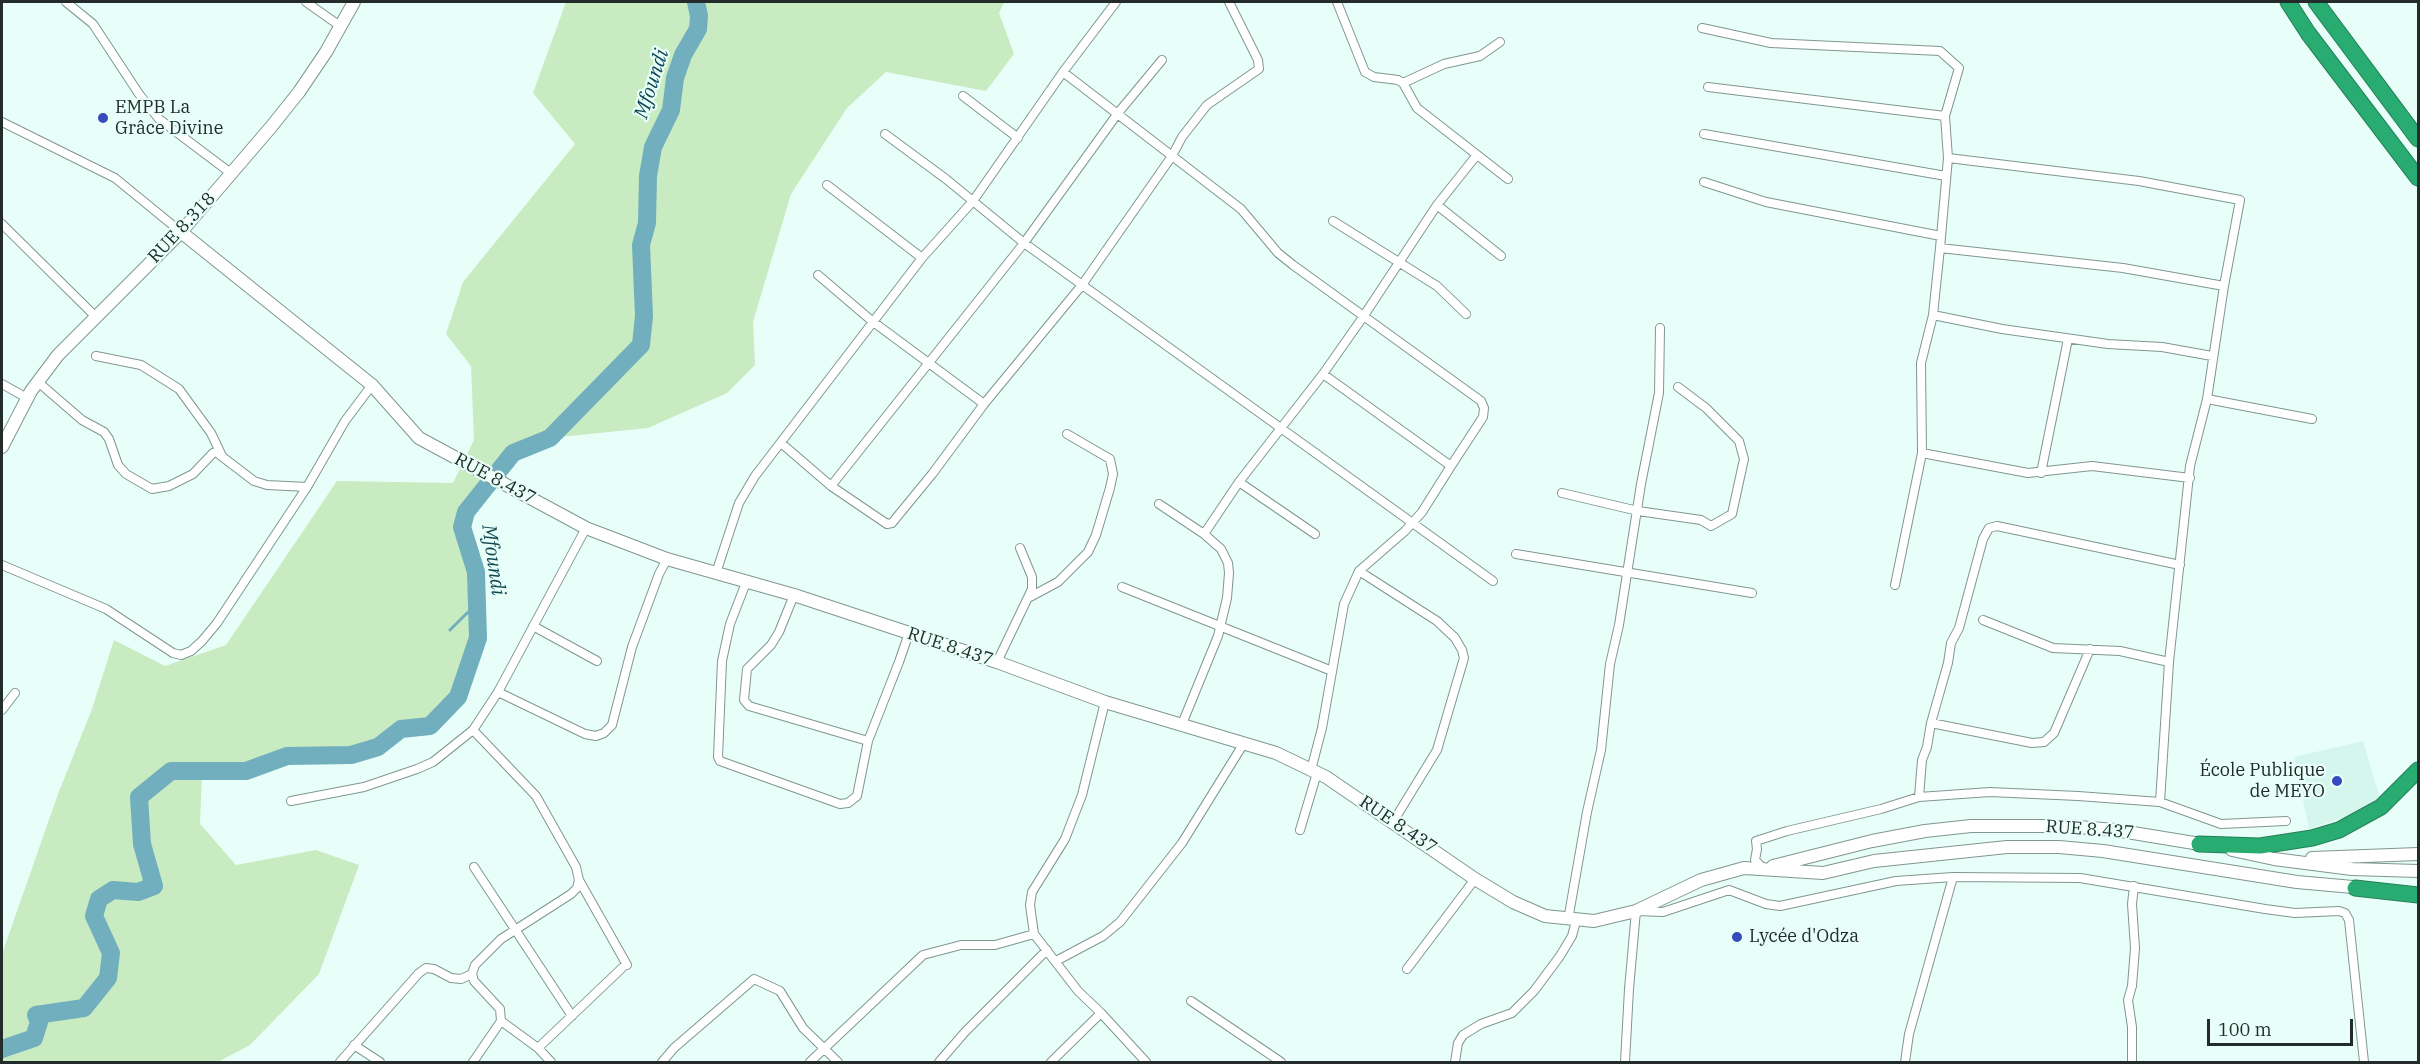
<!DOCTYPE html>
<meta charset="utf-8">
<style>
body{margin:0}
#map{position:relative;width:2420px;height:1064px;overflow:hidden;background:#e7fff8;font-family:"IBM Plex Serif",serif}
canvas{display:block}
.frame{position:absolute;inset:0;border:3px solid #232c2a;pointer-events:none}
.scale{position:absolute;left:2207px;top:1019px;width:146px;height:27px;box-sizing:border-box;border:3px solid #232c2a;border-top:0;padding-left:8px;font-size:18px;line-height:21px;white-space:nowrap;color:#232c2a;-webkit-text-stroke:4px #e7fff8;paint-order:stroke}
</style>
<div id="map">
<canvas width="2420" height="1064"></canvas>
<div class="frame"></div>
<div class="scale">100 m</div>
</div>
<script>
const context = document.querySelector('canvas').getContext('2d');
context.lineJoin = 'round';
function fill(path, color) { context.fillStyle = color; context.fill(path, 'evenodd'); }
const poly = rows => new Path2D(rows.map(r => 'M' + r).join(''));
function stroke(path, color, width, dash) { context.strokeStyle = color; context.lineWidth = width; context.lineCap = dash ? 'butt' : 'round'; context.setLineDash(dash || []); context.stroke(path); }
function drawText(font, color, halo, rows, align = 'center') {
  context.font = font + ' "IBM Plex Serif",serif'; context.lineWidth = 4.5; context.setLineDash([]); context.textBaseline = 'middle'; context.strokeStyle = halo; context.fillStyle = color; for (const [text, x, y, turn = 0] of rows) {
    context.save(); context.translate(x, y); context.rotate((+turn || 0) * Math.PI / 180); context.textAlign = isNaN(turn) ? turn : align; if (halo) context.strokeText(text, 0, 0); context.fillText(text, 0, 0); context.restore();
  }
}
fill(poly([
 [2363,741,2382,805,2309,829,2294,757]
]), '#d5f6ed');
fill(poly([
 [566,2,1004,2,999,13,1014,54,986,91,886,72,847,108,791,194,753,322,755,365,727,393,648,428,550,438,513,452,466,512,462,527,476,572,478,638,458,697,430,726,401,729,378,747,351,755,287,756,246,771,202,773,200,824,236,865,316,850,359,865,319,974,250,1045,218,1062,2,1062,2,954,58,794,92,709,114,640,165,666,226,645,337,481,453,483,474,440,471,366,446,334,463,282,575,144,533,93]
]), '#c9ebc1');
stroke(poly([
 [450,630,466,614,476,607]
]), '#71afbe', 3);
stroke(poly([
 [2,1049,34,1038,39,1022,36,1015,84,1008,108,978,111,953,94,916,99,899,113,890,138,892,154,886,142,844,139,797,171,771,246,771,287,756,351,755,378,747,401,729,430,726,458,697,478,638,476,572,462,527,466,512,513,453,550,438,641,345,644,316,641,245,647,223,648,176,653,147,671,110,675,78,683,55,698,29,699,16,696,2]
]), '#71afbe', 18);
const minor = poly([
 [66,2,93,24,139,94,159,119,232,174],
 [306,2,340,26],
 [1337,2,1365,72,1374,77,1398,80,1403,83,1417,108,1508,179],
 [1702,28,1771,43,1940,51,1959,68,1945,116,1948,158,1940,248,1933,315,1921,363,1922,453,1895,585],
 [1063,72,1241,209,1278,253,1293,265,1481,401,1484,408,1483,417,1451,466],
 [1403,83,1444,64,1480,56,1500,42],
 [1708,87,1945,116],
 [963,96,1018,138],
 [2,122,115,178,181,232],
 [885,134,946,179,1024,243,1493,581],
 [1704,134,1946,176],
 [1948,158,2139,181,2240,200,2224,286,2207,399,2190,466,2169,662,2160,802],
 [1704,182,1766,202,1941,236],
 [827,185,922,258],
 [1437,205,1501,256],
 [1333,221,1437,286,1466,314],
 [2,224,95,316],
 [1940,248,2123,268,2224,286],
 [818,275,872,321,984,404],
 [1933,315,2002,329,2108,344,2162,347,2212,356],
 [96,356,141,365,179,389,211,433,221,454],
 [38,382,82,420,104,432,109,439,118,465,126,474,152,489,169,486,193,474,213,453,216,452,254,481,267,485,307,487,345,421,372,385],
 [2,384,27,398],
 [2207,399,2312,419],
 [781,443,831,486,887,524,892,523,933,473,984,404,1082,285,1172,156,1182,137,1207,105,1259,69,1258,60,1229,2],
 [1922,453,2028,473,2092,466,2190,478],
 [2041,473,2068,339],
 [1239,482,1315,534],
 [831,486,1024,243,1118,113,1162,60],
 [1562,493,1638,511,1701,520,1711,526,1732,514,1744,459,1739,441,1706,408,1678,387],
 [1159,504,1204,534],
 [586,528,498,692,473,730,536,796,576,867,579,880,627,965],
 [1516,554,1752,593],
 [2,565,106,609,173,653,181,655,191,651,202,641,217,623,307,487],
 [1359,571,1437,621,1455,638,1462,650,1464,658,1437,750,1393,822],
 [716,573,739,503,755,476,922,258,973,201,1063,72,1116,2],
 [747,580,730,624,722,661,718,757,720,761,840,804,848,803,857,796,868,741,899,662,909,633],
 [1122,587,1332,671],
 [794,595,779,632,771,645,747,669,744,700,749,706,868,741],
 [1028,598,1058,582,1088,552,1096,535,1110,488,1113,474,1110,459,1067,434],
 [1983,620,2053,648,2120,651,2169,662],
 [533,626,597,661],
 [997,662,1032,589,1032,577,1020,548],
 [498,692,585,734,596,736,604,733,612,725,632,647,659,574,667,559],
 [2,710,15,693],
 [1931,723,2032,743,2044,742,2054,733,2090,649],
 [1182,724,1218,636,1227,598,1229,573,1228,563,1221,549,1204,534,1239,482,1323,374,1363,317,1437,205,1476,156],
 [1311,770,1322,728,1344,604,1359,571,1405,531,1422,512,1451,466,1323,374],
 [1919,797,1922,760,1927,747,1931,723,1948,663,1951,643,1959,628,1983,539,1989,528,1997,526,2180,565],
 [291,801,364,787,417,769,433,762,473,730],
 [1300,830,1317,773],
 [474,867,572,1016],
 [1763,868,1755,860,1757,849,1756,841,1787,831,1881,809,1919,797,1990,792,2078,796,2160,802,2221,824,2286,821],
 [1568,920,1587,812,1601,750,1610,664,1619,625,1641,484,1659,393,1660,328],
 [1056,961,1103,936,1120,922,1182,843,1244,743],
 [1407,969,1475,879],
 [1191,1001,1281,1062],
 [1101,1013,1146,1062],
 [501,1021,538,1048,551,1062],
 [354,1045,380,1062],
 [538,1048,622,968],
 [340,1062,419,973,426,968,434,969,451,978,461,979,472,974],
 [473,1062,501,1021,500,1009,474,981,472,974,475,965,501,939,571,894,577,888,579,880],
 [662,1062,674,1048,754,979,780,991,803,1028,838,1062],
 [810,1062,923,955,961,945,995,945,1034,934],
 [939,1062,965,1032,1047,950],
 [1051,1062,1101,1013,1078,991,1034,934,1030,905,1032,892,1065,839,1082,795,1105,702],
 [1455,1062,1458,1043,1463,1035,1481,1024,1512,1013,1534,991,1560,956,1572,936,1576,921],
 [1625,1062,1629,989,1636,911,1663,912,1729,890,1766,904,1780,906,1896,881,1953,877,2080,878,2265,909,2295,913,2339,911,2345,913,2349,920,2364,1062],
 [1905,1062,1909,1034,1953,877],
 [2132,1062,2132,1027,2128,1000,2132,986,2135,948,2132,904,2134,886]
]);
const secondary = poly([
 [181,232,372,385,419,438,586,528,667,559,794,595,997,662,1105,702,1276,753,1326,777,1475,879,1513,902,1545,916,1594,921,1636,911,1701,880,1744,868,1823,873,1874,861,2007,847,2059,847,2103,851,2297,882,2364,888],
 [2,447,31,391,58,355,181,232,271,127,299,92,326,52,354,2],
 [2232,850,2274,859,2352,869,2418,871],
 [2312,858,2418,854],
 [1773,866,1872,841,1925,831,1971,826,2066,826,2115,830,2206,845]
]);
const motorway = poly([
 [2288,2,2308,33,2418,178],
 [2316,2,2418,139],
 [2199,844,2260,846,2312,838,2339,830,2381,807,2418,770],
 [2355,888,2418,895]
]);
stroke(minor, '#819690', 10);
stroke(secondary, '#819690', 14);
stroke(motorway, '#277f58', 17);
stroke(minor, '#fff', 8);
stroke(secondary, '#fff', 12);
stroke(motorway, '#29ac71', 15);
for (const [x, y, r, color] of [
 [103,118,6,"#374abd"],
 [2337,781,6,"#374abd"],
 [1737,937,6,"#374abd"]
]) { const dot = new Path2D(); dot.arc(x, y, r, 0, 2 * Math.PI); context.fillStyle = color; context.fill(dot); stroke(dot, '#e7fff8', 2); }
drawText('18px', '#232c2a', '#e7fff8', [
 ["EMPB La",115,108],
 ["Grâce Divine",115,129],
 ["École Publique",2325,771,"right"],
 ["de MEYO",2325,792,"right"],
 ["Lycée d'Odza",1749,937]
], 'left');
drawText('18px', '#232c2a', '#e7fff8', [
 ["RUE 8.318",182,228,-47],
 ["RUE 8.437",495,479,28],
 ["RUE 8.437",950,647,18],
 ["RUE 8.437",1398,825,34],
 ["RUE 8.437",2090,830,4]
]);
drawText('italic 20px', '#124955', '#e7fff8', [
 ["Mfoundi",652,84,-72],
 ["Mfoundi",493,560,82]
]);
</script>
